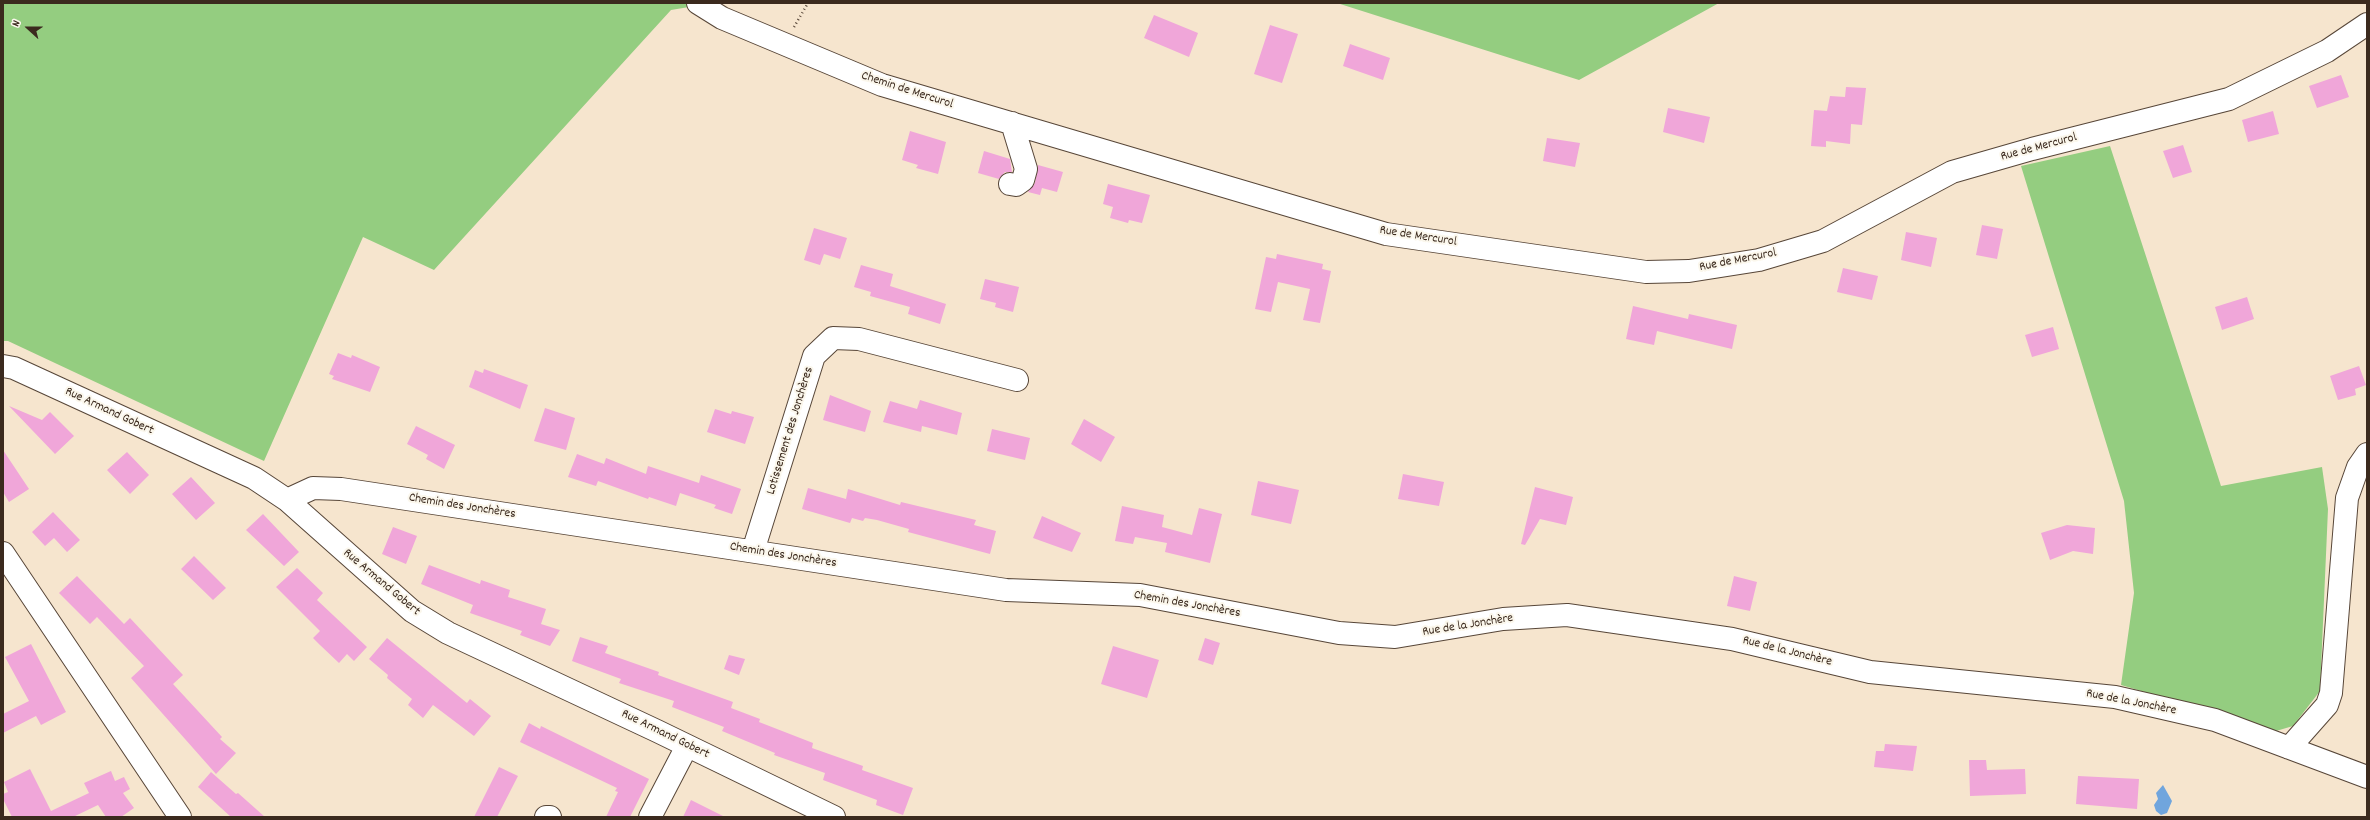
<!DOCTYPE html>
<meta charset="utf-8">
<style>
body{margin:0}
#map{position:relative;width:2370px;height:820px;overflow:hidden;background:#f6e5ce;font-family:Dekko,sans-serif}
canvas{display:block}
.frame{position:absolute;inset:0;border:4px solid #3b2a1e;pointer-events:none}
.north{position:absolute;left:8px;top:8px;width:40px;height:40px;-webkit-text-stroke:3px #fbf7ec;paint-order:stroke;rotate:291deg;font-size:11px;font-weight:700;line-height:16px;text-align:center;color:#3b2a1e}
.north::after{content:'';display:block;margin:auto;width:14px;height:18px;background:#3b2a1e;clip-path:polygon(50% 0,100% 100%,50% 72%,0 100%)}
</style>
<div id="map">
<canvas width="2370" height="820"></canvas>
<div class="frame"></div>
<div class="north">N</div>
</div>
<script>
const context = document.querySelector('canvas').getContext('2d');
context.lineJoin = 'round';
function fill(path, color) { context.fillStyle = color; context.fill(path, 'evenodd'); }
const poly = rows => new Path2D(rows.map(r => 'M' + r).join(''));
function stroke(path, color, width, dash) { context.strokeStyle = color; context.lineWidth = width; context.lineCap = dash ? 'butt' : 'round'; context.setLineDash(dash || []); context.stroke(path); }
function drawText(font, color, halo, rows, align = 'center') {
  context.font = font + ' Dekko,sans-serif'; context.lineWidth = 4; context.setLineDash([]); context.textBaseline = 'middle'; context.strokeStyle = halo; context.fillStyle = color; for (const [text, x, y, turn = 0] of rows) {
    context.save(); context.translate(x, y); context.rotate((+turn || 0) * Math.PI / 180); context.textAlign = isNaN(turn) ? turn : align; if (halo) context.strokeText(text, 0, 0); context.fillText(text, 0, 0); context.restore();
  }
}
fill(poly([
 [3,3,713,3,671,10,434,270,363,237,264,461,8,341,3,341],
 [1337,3,1719,3,1579,80],
 [2110,146,2221,486,2322,467,2328,509,2320,691,2293,726,2276,731,2121,685,2134,593,2124,501,2021,166]
]), '#94cd80');
fill(poly([
 [2163,785,2172,801,2167,813,2161,815,2156,811,2154,805,2158,799,2156,793]
]), '#70a5dd');
fill(poly([
 [1154,15,1198,33,1189,57,1144,38],
 [1270,25,1298,34,1282,83,1254,74],
 [1350,44,1390,58,1383,80,1343,66],
 [2341,75,2349,97,2317,108,2309,86],
 [1846,87,1866,88,1862,125,1851,124,1850,144,1826,141,1826,147,1811,146,1814,110,1827,111,1830,96,1845,97],
 [1668,108,1710,117,1704,143,1663,132],
 [2273,111,2279,134,2248,142,2242,120],
 [910,131,946,142,938,174,916,168,918,165,902,160],
 [1547,138,1580,143,1575,167,1543,161],
 [2183,145,2192,172,2173,178,2163,151],
 [984,151,1010,159,1012,172,1005,172,999,179,978,173],
 [1038,165,1063,172,1057,192,1042,188,1040,195,1028,192,1035,183],
 [1108,184,1150,195,1142,223,1129,220,1128,223,1110,218,1113,207,1103,204],
 [1982,225,2003,229,1997,259,1976,255],
 [814,228,847,238,840,259,824,254,820,265,804,260],
 [1906,232,1937,238,1931,267,1901,260],
 [1277,254,1323,264,1322,269,1331,271,1320,323,1303,320,1310,289,1278,282,1271,312,1255,309,1266,257,1276,259],
 [861,265,893,274,890,286,946,304,940,324,908,314,910,307,870,296,871,292,854,287],
 [1843,268,1878,276,1872,300,1837,292],
 [985,279,1019,287,1013,312,995,307,996,303,980,299],
 [2247,297,2254,319,2222,330,2215,307],
 [1633,306,1688,319,1689,314,1737,325,1732,349,1657,331,1654,345,1626,339],
 [2053,327,2059,349,2032,357,2025,335],
 [338,353,351,358,352,355,380,367,370,392,332,379,334,376,329,374],
 [2359,366,2366,385,2355,389,2356,395,2338,400,2330,376],
 [484,369,528,385,520,409,469,387,475,370,483,373],
 [830,395,871,411,865,432,823,420],
 [920,400,962,413,957,435,922,426,921,432,883,422,890,401,917,409],
 [9,406,42,420,50,412,74,436,55,454],
 [545,408,575,418,566,450,534,441],
 [715,409,731,414,732,411,754,417,745,444,707,432],
 [1084,419,1115,437,1101,462,1071,444],
 [416,426,455,445,444,469,426,459,428,455,407,444],
 [992,429,1030,438,1025,460,987,451],
 [3,450,29,489,9,502,3,492],
 [127,452,149,475,130,494,107,470],
 [577,454,604,464,606,458,646,474,648,466,699,483,701,475,741,489,732,514,714,508,716,505,680,493,676,506,649,497,648,499,598,481,596,486,568,477],
 [1403,474,1444,482,1439,506,1398,499],
 [191,477,215,503,196,520,172,494],
 [1258,481,1299,490,1291,524,1251,515],
 [1535,487,1573,497,1566,525,1540,519,1525,545,1521,544],
 [808,488,846,499,848,489,900,505,901,502,976,520,974,525,996,531,990,554,908,532,909,529,877,520,865,518,863,521,852,518,850,523,802,509],
 [1122,506,1164,515,1162,527,1192,535,1199,508,1222,514,1210,563,1165,552,1167,543,1135,537,1133,544,1115,541],
 [53,512,80,540,67,552,54,538,45,546,32,532],
 [263,514,299,552,284,566,246,530],
 [1042,516,1081,533,1072,552,1033,538],
 [2067,525,2095,528,2093,554,2073,551,2050,560,2041,533],
 [393,527,417,536,406,564,382,554],
 [194,556,226,588,213,600,181,569],
 [429,565,480,584,481,580,510,590,508,597,546,609,541,624,560,630,550,646,520,635,522,631,470,613,473,605,421,584],
 [297,568,323,593,317,600,367,647,354,661,347,654,339,663,320,645,313,638,320,631,276,587],
 [77,576,124,624,130,618,183,675,173,684,222,737,220,739,236,753,216,774,131,678,144,666,97,617,90,624,59,593],
 [1734,576,1757,582,1750,611,1727,606],
 [580,637,608,646,605,653,659,672,658,675,733,702,731,708,760,719,759,722,813,743,812,748,863,766,862,770,913,788,903,815,876,805,877,800,823,780,825,773,774,755,775,753,722,731,724,727,672,707,674,701,619,683,621,679,572,661],
 [387,638,467,703,470,699,491,716,474,736,433,705,423,718,408,705,412,699,387,678,388,675,369,659],
 [1205,638,1220,643,1213,665,1198,660],
 [31,644,66,712,41,725,36,716,3,733,3,714,29,701,5,657],
 [1113,646,1159,660,1147,698,1101,684],
 [729,655,745,659,739,675,724,669],
 [529,723,540,729,541,726,649,779,630,817,606,817,618,792,615,791,617,788,520,742],
 [1885,744,1917,746,1913,771,1874,767,1876,751,1884,751],
 [1969,760,1986,760,1987,770,2025,769,2026,794,1970,796],
 [499,767,518,776,497,817,474,817],
 [30,769,51,811,89,793,84,783,111,771,115,781,124,777,130,789,123,793,134,808,121,817,106,817,98,805,73,817,12,817,3,799,3,794,8,792,4,782],
 [211,772,236,794,238,793,265,817,231,817,198,787],
 [2078,776,2139,779,2137,809,2076,804],
 [691,800,725,817,683,817]
]), '#f0a6d9');
const minor = poly([
 [698,3,722,18,882,85,1386,234,1646,272,1689,271,1759,260,1823,241,1952,172,2032,149,2229,99,2327,51,2367,24],
 [1010,184,1016,185,1023,180,1026,169,1012,123],
 [3,366,14,368,254,478,287,500,412,611,448,633,657,731,834,817],
 [287,500,313,488,341,489,1006,590,1140,595,1339,633,1395,637,1503,619,1567,615,1732,639,1870,672,2115,697,2215,720,2367,777],
 [753,551,814,356,833,338,859,339,1017,380],
 [2289,748,2327,705,2331,693,2347,498,2358,467,2367,454],
 [546,817,550,817],
 [650,817,687,746]
]);
const major = poly([
 [3,553,180,817]
]);
stroke(minor, '#574638', 24);
stroke(major, '#574638', 24);
stroke(poly([
 [794,27,808,3]
]), '#574638', 2.5, [1, 3]);
stroke(minor, '#fff', 22);
stroke(major, '#fff', 22);
drawText('13px', '#3b2a1e', '#fbf7ec', [
 ["Chemin de Mercurol",907,91,18],
 ["Rue de Mercurol",2039,148,-15],
 ["Rue de Mercurol",1418,237,9],
 ["Rue de Mercurol",1738,261,-11],
 ["Rue Armand Gobert",109,412,25],
 ["Lotissement des Jonchères",791,431,-73],
 ["Chemin des Jonchères",462,507,9],
 ["Chemin des Jonchères",783,556,9],
 ["Rue Armand Gobert",381,583,40],
 ["Chemin des Jonchères",1187,605,10],
 ["Rue de la Jonchère",1468,626,-9],
 ["Rue de la Jonchère",1787,652,14],
 ["Rue de la Jonchère",2131,703,11],
 ["Rue Armand Gobert",665,735,26]
]);
</script>
